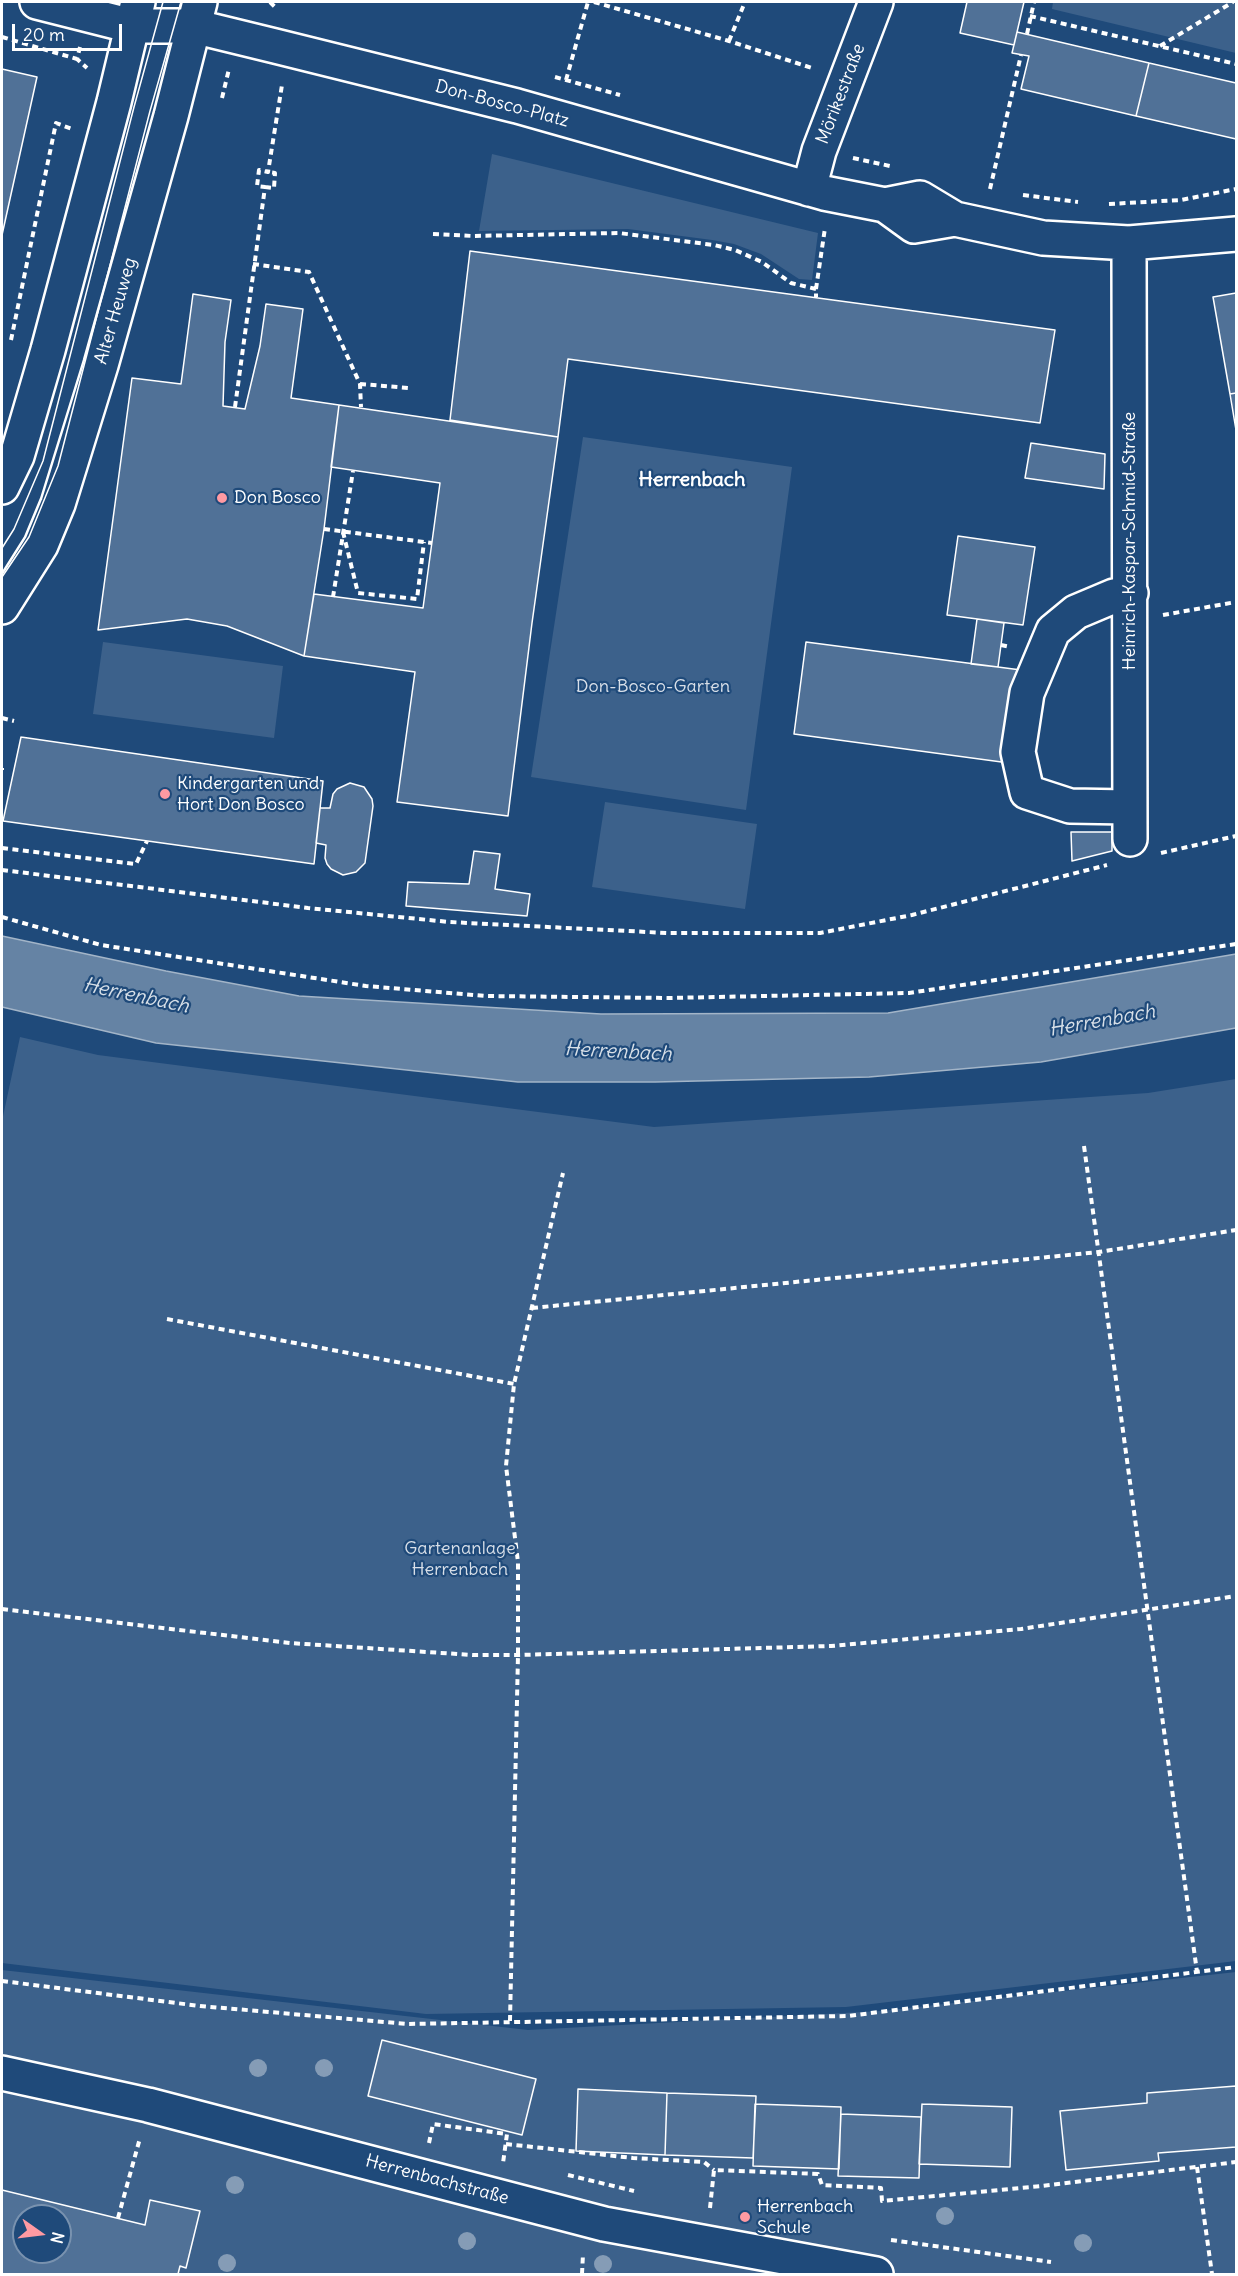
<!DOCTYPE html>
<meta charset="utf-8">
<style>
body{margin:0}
#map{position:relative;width:1238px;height:2276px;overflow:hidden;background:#1f4a7a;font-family:Delius,sans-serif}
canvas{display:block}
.frame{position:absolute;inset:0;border:3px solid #fff;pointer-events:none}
.north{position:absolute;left:12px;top:2204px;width:60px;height:60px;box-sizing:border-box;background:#1f4a7a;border:2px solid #7992af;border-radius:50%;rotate:104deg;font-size:16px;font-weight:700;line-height:24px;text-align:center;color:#fff}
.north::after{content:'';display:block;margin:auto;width:21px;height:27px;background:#ff9aa2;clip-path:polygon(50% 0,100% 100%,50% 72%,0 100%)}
.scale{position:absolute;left:12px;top:24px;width:110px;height:27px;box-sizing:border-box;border:3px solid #fff;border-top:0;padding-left:8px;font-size:18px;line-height:21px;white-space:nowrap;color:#fff;-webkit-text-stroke:4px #1f4a7a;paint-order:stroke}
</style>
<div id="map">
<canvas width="1238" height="2276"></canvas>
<div class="frame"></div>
<div class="north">N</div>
<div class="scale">20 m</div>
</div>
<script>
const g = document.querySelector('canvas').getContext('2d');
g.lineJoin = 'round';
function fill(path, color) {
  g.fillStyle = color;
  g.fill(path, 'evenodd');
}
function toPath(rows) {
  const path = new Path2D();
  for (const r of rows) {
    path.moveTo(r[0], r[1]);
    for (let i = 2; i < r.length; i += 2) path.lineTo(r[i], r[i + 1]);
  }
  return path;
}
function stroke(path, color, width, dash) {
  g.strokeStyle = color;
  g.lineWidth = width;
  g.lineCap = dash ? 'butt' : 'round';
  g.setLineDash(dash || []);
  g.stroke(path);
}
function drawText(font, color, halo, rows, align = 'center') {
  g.font = font + ' Delius,sans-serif';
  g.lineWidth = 4.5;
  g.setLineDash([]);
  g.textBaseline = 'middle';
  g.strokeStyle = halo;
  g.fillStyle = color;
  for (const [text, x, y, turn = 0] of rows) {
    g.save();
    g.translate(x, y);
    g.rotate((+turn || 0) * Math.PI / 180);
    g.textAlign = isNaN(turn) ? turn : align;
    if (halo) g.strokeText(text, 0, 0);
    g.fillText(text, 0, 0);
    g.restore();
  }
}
const green = toPath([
 [1053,2,1236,2,1236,53,1052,9],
 [492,154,818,233,812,280,799,279,761,254,734,244,712,240,628,229,479,231],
 [583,437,792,467,746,810,531,777],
 [103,642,283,666,274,738,93,714],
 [605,802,757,824,745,909,592,887],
 [20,1037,98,1055,654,1127,1148,1093,1236,1079,1236,1961,846,2007,426,2014,2,1963,2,1121],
 [2,1970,528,2030,881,2011,1236,1972,1236,2274,2,2274],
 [24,2216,60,2216,60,2252,24,2252]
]);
const water = toPath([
 [2,936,166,971,299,996,601,1014,888,1013,1236,954,1236,1028,1041,1062,869,1077,655,1082,518,1082,156,1043,2,1007,2,936]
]);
const building = toPath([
 [967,2,1024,2,1014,45,960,33,967,2],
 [1017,32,1149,63,1136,116,1021,89,1029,56,1012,53,1017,32],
 [1149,63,1236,83,1236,139,1136,116,1149,63],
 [2,69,37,77,2,235,2,69],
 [470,251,1055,330,1040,423,568,359,558,437,450,420,470,251],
 [1236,293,1236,393,1230,394,1213,297,1236,293],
 [193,294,231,300,225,342,223,406,245,409,260,346,266,304,303,309,291,398,339,405,324,529,304,656,227,626,187,619,98,630,132,378,181,384,193,294],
 [1236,393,1236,430,1230,394,1236,393],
 [339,405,558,437,532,623,508,816,397,802,415,672,304,656,314,594,423,608,440,483,331,467,339,405],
 [1031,443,1105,454,1104,489,1025,478,1031,443],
 [958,536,1035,547,1023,625,947,615,958,536],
 [977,619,1004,623,998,667,971,664,977,619],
 [806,642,1021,670,1009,763,794,734,806,642],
 [21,737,323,781,314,864,3,821,21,737],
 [350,783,364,787,372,799,373,806,365,863,356,872,343,875,331,869,327,864,325,858,326,845,316,843,320,808,330,808,333,794,337,789,350,783],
 [1071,832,1112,832,1112,851,1072,861,1071,832],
 [474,851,500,854,495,889,530,894,527,916,406,906,408,882,469,884,474,851],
 [382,2040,536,2079,522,2135,368,2096,382,2040],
 [1236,2086,1236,2147,1158,2153,1159,2161,1066,2170,1060,2111,1147,2103,1147,2093,1236,2086],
 [578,2089,667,2093,665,2155,576,2151,578,2089],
 [667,2093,756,2096,753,2158,665,2155,667,2093],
 [755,2104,841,2107,839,2169,753,2166,755,2104],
 [922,2104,1012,2107,1010,2167,919,2164,922,2104],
 [841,2114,921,2117,919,2178,838,2176,841,2114],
 [2,2190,145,2225,150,2200,200,2211,186,2268,180,2266,178,2274,2,2274,2,2190],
 [24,2216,60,2216,60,2252,24,2252,24,2216]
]);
const path = toPath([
 [270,2,277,9],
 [594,2,729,41,812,68],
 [1030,16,1236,64],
 [1027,34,1034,2],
 [2,37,77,59],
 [729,41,745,2],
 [1160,46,1233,2],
 [80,47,77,59,87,68],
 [555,77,620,95],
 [566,80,588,2],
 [222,98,229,69],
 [853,158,890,166],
 [265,187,274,188,275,173,268,172],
 [990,189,1021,55],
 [1023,195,1078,202],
 [1109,204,1181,200,1236,189],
 [433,234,473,236,619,233,714,245,735,250,762,262,791,283,816,289,816,297],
 [253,264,309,272,360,384,361,407],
 [816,289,825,228],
 [11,340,56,123,72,129],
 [360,384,409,388],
 [235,407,265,187,257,186,259,170,268,172,282,85],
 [324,529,432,543],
 [343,532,358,593,417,599,424,542],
 [333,597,353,471],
 [1163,615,1236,602],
 [1001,645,1010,647],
 [2,718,14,721],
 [2,770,2,768],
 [2,848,136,864,147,841],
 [1161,853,1236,836],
 [2,870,308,908,449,922,667,933,820,933,912,915,1107,865],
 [2,917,101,945,366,986,486,996,669,998,909,993,1236,944],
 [1084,1146,1197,1972],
 [532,1308,1099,1252,1236,1230],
 [167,1319,514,1384],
 [2,1609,290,1643,473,1655,518,1655,831,1646,1021,1629,1236,1596],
 [2,1981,200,2006,408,2024,848,2016,1236,1967],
 [510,2021,518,1655,518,1562,506,1466,514,1384,563,1173],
 [429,2143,433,2124,507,2134,503,2163],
 [506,2144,633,2158,704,2162,714,2170],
 [1197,2167,1212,2274],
 [568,2175,634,2191],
 [710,2208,714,2170,818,2174,822,2185,881,2188,882,2201,1042,2186,1236,2162],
 [118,2218,140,2138],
 [891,2240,1051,2262],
 [582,2274,583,2254]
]);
const minor = toPath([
 [37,2,132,26,193,26,275,46,517,106,824,193,885,205,920,198,955,219,1043,238,1129,243,1236,234],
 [809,189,819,151,876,2],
 [885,205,914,226,955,219],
 [1129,243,1130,839],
 [2,487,17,456,48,350,114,102,138,2],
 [2,607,41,545,58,504,101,365,171,116,200,2],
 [1129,807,1070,806,1027,792,1018,752,1027,693,1053,631,1076,612,1114,596,1131,593],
 [2,2073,148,2105,604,2224,876,2274]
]);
const tram = toPath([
 [2,548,14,529,43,461,134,107,163,2],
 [2,577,29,537,58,466,150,111,181,2]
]);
const trees = [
 [258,2068],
 [324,2068],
 [235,2185],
 [945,2216],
 [467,2241],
 [1083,2243],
 [227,2263],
 [603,2264]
];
const markers = [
 [222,498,6,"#ff9aa2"],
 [165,794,6,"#ff9aa2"],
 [745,2217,6,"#ff9aa2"]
];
const streetNames = [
 ["Mörikestraße",841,94,-69],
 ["Don-Bosco-Platz",502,104,15],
 ["Alter Heuweg",116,311,-74],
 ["Heinrich-Kaspar-Schmid-Straße",1130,541,-90],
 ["Herrenbachstraße",437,2180,15]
];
const poiNames = [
 ["Don Bosco",234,498],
 ["Kindergarten und",177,784],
 ["Hort Don Bosco",177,805],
 ["Herrenbach",757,2207],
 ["Schule",757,2228]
];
const parkNames = [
 ["Don-Bosco-Garten",653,687],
 ["Gartenanlage",460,1549],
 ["Herrenbach",460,1570]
];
const neighbourhoodNames = [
 ["Herrenbach",692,480]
];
const waterNames = [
 ["Herrenbach",136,996,12],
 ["Herrenbach",1102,1021,-10],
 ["Herrenbach",618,1052,3]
];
fill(green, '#3c618b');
fill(water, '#6583a4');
stroke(water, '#a3b5c8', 1.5);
fill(building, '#507197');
stroke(building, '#fff', 1.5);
stroke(minor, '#fff', 38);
stroke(path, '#fff', 4, [6, 4.5]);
stroke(minor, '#1f4a7a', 33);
stroke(tram, '#fff', 1.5);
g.fillStyle = '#859cb6';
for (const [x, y] of trees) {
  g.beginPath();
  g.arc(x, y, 9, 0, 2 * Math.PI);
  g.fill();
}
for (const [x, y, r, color] of markers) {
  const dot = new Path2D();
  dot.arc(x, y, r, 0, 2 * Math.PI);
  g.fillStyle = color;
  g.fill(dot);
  stroke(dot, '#1f4a7a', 2);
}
drawText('18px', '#fff', '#1f4a7a', streetNames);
drawText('18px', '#fff', '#1f4a7a', poiNames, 'left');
drawText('18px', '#d8dfe8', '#1f4a7a', parkNames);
drawText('bold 20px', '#fff', '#1f4a7a', neighbourhoodNames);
drawText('italic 20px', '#d8e0e8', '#1f4a7a', waterNames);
</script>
